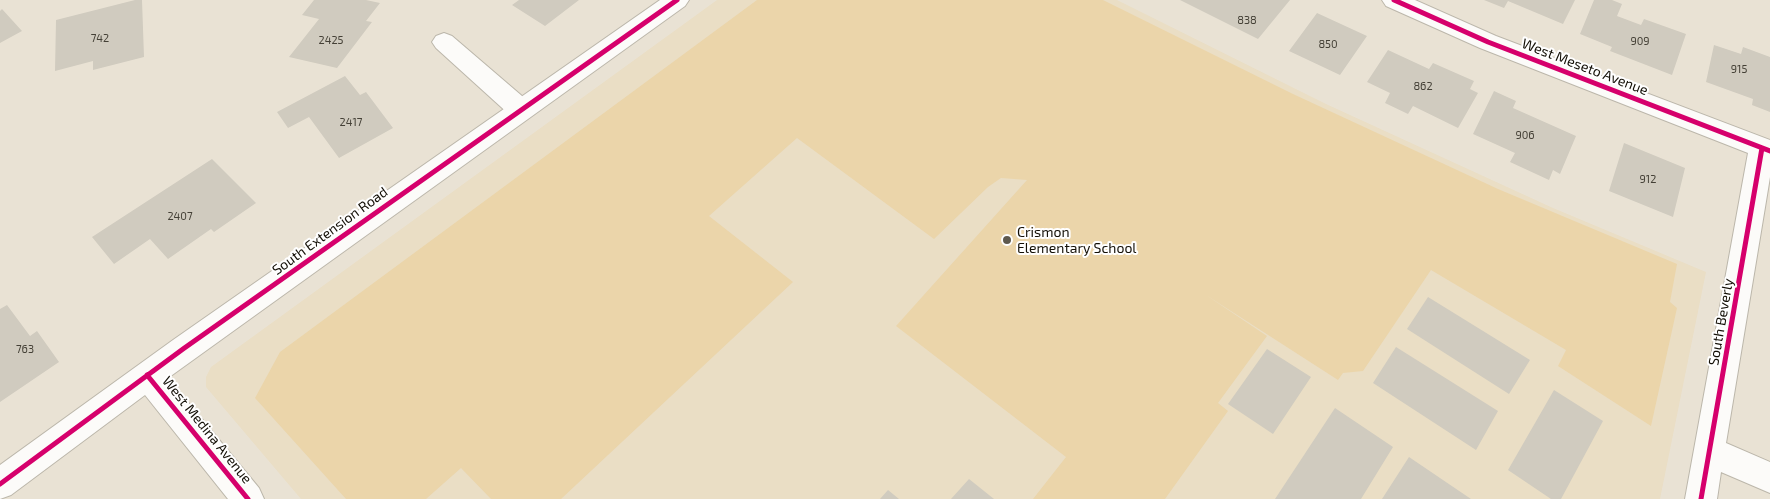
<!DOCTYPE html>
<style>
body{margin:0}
canvas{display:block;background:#e9e2d4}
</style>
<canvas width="1770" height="499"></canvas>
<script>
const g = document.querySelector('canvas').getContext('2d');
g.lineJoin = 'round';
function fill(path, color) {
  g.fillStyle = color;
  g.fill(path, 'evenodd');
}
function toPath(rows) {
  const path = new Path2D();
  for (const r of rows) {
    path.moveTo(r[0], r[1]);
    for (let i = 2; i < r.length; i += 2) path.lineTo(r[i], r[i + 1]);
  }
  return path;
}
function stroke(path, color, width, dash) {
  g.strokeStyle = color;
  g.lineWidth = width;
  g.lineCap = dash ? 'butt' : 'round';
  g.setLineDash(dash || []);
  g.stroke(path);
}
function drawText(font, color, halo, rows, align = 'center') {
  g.font = font + ' "Exo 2",sans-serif';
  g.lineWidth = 4;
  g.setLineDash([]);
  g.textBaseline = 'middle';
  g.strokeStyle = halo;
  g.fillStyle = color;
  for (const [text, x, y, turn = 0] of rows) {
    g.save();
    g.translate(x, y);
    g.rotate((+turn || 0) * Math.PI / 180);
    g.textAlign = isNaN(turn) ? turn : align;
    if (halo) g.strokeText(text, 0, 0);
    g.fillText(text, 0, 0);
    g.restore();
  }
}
const built = toPath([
 [717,0,1117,0,1326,104,1553,208,1706,272,1660,499,301,499,206,387,206,377,211,367]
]);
const green = toPath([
 [757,0,1103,0,1293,94,1498,189,1677,264,1670,302,1677,308,1651,426,1558,366,1566,350,1431,270,1363,371,1343,373,1338,380,1206,295,1267,336,1218,403,1228,411,1165,499,1033,499,1066,457,896,326,1027,180,1001,178,988,187,934,239,797,138,709,216,793,282,561,499,491,499,461,468,426,499,346,499,255,398,280,352]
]);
const building = toPath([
 [135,0,142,0,144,57,93,70,93,61,55,71,56,20],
 [314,0,366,0,380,3,366,21,372,22,337,68,289,57,319,19,302,15],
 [519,0,579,0,545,26,512,5],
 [1180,0,1290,0,1258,39],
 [1484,0,1575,0,1563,24,1508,1,1504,8],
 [1594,0,1612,0,1622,4,1617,16,1641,25,1644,19,1686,34,1672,75,1610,51,1612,47,1580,34],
 [2,9,22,31,0,43,0,11],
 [1317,13,1367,36,1340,75,1289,51],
 [1714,45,1741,54,1743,47,1770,57,1770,112,1752,105,1753,99,1706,82],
 [1388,50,1429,69,1433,63,1474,81,1470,89,1478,93,1458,128,1413,106,1408,114,1385,103,1390,93,1367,82],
 [345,76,360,95,366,92,393,128,339,158,309,117,288,128,277,112],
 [1494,91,1516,101,1513,108,1576,136,1560,174,1553,170,1549,180,1510,162,1515,153,1473,134],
 [1624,143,1685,168,1673,217,1609,191],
 [212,159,256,203,214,232,211,229,168,259,150,239,114,264,92,237],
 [1428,297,1530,360,1509,394,1407,329],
 [7,305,30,336,37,331,59,362,0,402,0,309],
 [1396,347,1498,411,1476,450,1373,383],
 [1267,349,1311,377,1273,434,1228,404],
 [1554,390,1603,421,1561,499,1551,499,1508,470],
 [1335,408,1393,447,1361,499,1275,499],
 [1409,457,1471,499,1382,499],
 [969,479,994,499,951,499],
 [888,490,899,499,880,499]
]);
const street = toPath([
 [1382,0,1415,0,1496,36,1770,140,1770,177,1726,443,1770,462,1770,493,1721,472,1717,499,1685,499,1748,153,1480,48,1386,6,1382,0],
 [444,33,452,36,529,102,533,109,529,116,520,119,511,116,436,48,432,42,436,36,444,33]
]);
const secondary = toPath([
 [660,0,689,0,685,6,168,378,259,488,264,499,228,499,145,395,11,495,0,499,0,465,173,340,660,0]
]);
const cycleway = toPath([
 [1394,0,1488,42,1770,151],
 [147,375,248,499],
 [0,484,183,349,677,0],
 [1701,499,1762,148]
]);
const markers = [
 [1007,240,5,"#5e594e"]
];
const numberNames = [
 ["838",1247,20],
 ["742",100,38],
 ["2425",331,40],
 ["909",1640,41],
 ["850",1328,44],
 ["915",1739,69],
 ["862",1423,86],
 ["2417",351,122],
 ["906",1525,135],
 ["912",1648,179],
 ["2407",180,216],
 ["763",25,349]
];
const streetNames = [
 ["West Meseto Avenue",1585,67,21],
 ["South Extension Road",330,231,-36],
 ["South Beverly",1721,322,-80],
 ["West Medina Avenue",207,430,51]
];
const poiNames = [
 ["Crismon",1017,232],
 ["Elementary School",1017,248]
];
fill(built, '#eadec5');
fill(green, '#ebd5aa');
fill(building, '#d0cbbf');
stroke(street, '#bcb7ab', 2);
stroke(secondary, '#bcb7ab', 2);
fill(street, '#fcfbf9');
fill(secondary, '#fcfbf9');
stroke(cycleway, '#d6006c', 5);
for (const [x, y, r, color] of markers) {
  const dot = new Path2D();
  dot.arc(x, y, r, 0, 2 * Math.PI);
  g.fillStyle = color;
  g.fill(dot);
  stroke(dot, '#fff', 2);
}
drawText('11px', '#444036', null, numberNames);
drawText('14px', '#130f06', '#fff', streetNames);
drawText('14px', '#130f06', '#fff', poiNames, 'left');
</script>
